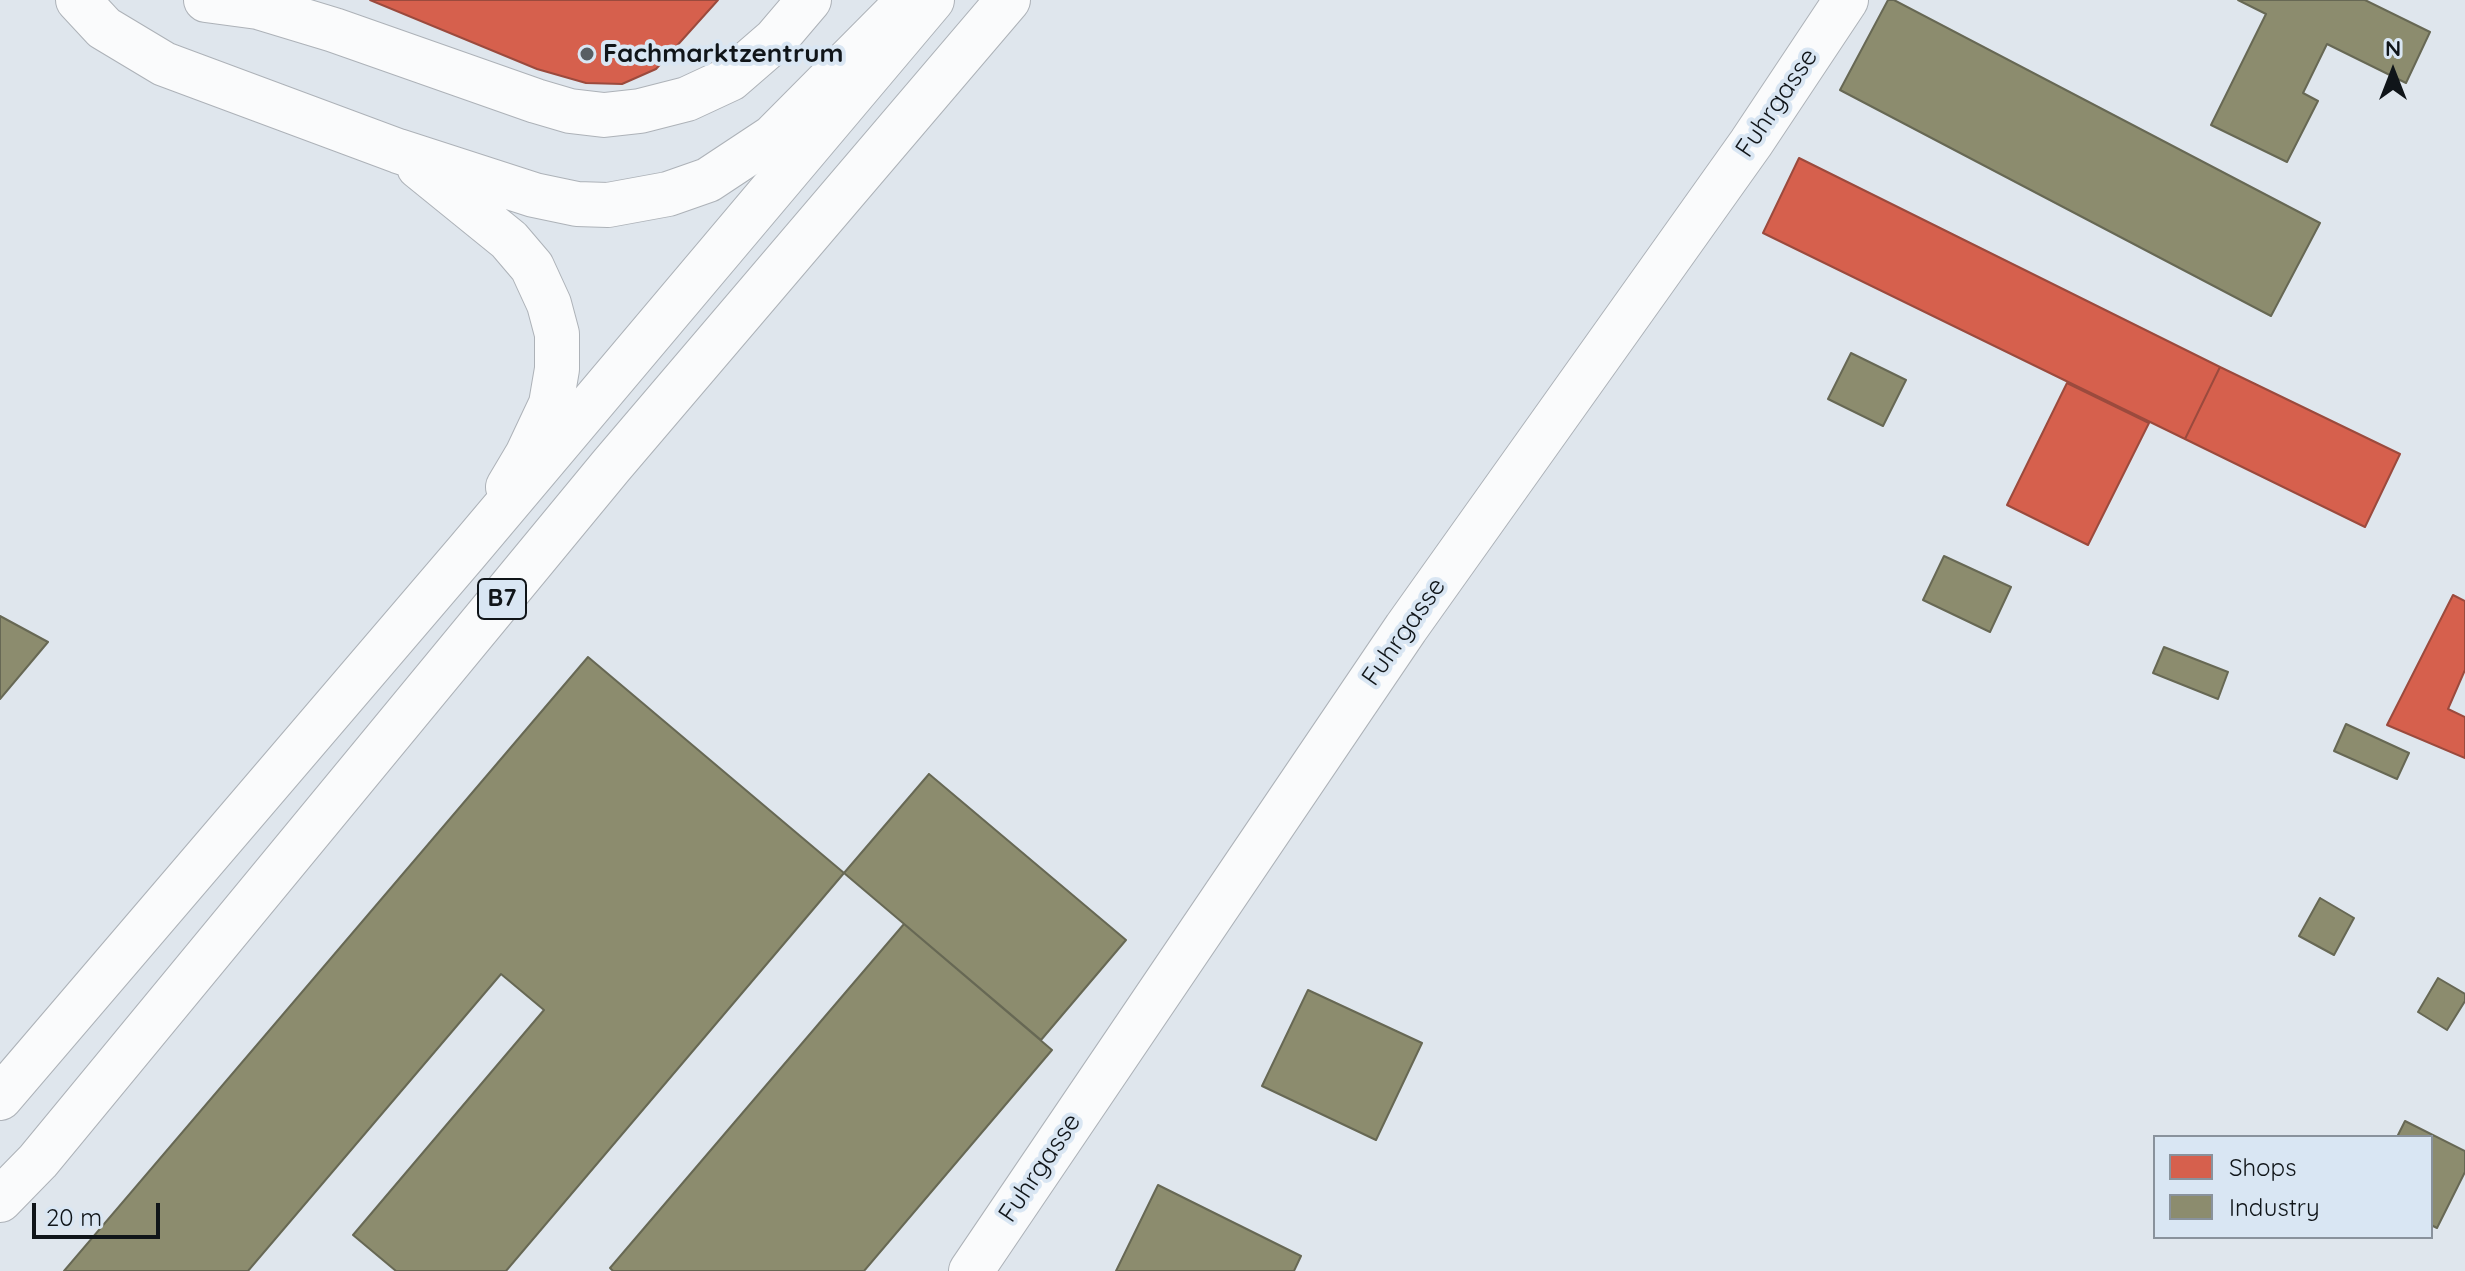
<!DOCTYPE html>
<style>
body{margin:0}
#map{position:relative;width:2465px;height:1271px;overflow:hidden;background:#dfe6ed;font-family:Quicksand,sans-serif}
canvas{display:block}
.legend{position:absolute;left:2153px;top:1135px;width:280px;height:104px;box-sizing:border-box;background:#d9e6f3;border:2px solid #89929c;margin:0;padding:10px 14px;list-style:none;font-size:24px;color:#101519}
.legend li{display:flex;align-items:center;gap:16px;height:40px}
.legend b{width:40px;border:2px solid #89929c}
.north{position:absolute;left:2353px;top:32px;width:80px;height:80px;-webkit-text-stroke:6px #d9e6f3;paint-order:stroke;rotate:0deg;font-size:22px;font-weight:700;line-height:32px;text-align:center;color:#101519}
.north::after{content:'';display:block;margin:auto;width:28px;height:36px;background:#101519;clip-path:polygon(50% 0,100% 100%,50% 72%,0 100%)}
.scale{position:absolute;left:32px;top:1203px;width:128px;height:36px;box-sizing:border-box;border:4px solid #101519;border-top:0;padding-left:10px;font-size:24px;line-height:28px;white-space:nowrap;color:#101519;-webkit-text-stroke:6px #d9e6f3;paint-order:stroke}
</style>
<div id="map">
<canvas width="2465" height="1271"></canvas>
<ul class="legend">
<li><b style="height:22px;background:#d6604d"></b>Shops</li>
<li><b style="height:22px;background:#8c8c6e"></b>Industry</li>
</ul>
<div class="north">N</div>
<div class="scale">20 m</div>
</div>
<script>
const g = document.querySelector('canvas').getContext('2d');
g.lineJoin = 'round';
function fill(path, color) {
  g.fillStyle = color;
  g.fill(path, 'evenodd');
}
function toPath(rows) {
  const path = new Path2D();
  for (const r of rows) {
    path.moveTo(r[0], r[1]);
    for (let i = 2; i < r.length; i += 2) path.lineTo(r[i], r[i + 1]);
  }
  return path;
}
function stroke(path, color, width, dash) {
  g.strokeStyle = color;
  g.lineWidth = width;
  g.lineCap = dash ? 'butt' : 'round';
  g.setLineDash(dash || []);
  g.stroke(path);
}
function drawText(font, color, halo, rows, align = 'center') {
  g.font = font + ' Quicksand,sans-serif';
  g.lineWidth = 8;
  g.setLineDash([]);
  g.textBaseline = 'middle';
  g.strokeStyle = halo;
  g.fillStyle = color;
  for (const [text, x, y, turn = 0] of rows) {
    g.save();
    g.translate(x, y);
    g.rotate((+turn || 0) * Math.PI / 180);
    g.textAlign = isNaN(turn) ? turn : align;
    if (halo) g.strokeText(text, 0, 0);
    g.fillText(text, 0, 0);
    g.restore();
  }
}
const shops = toPath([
 [370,0,718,0,656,69,622,84,586,83,537,69,370,0],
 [1799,158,2220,367,2185,439,1763,233,1799,158],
 [2220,367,2400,454,2365,527,2185,439,2220,367],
 [2067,383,2149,423,2088,545,2007,505,2067,383],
 [2453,595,2465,601,2465,670,2448,709,2465,717,2465,758,2387,725,2453,595]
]);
const industry = toPath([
 [1888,0,1894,0,2320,223,2271,316,1840,90,1888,0],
 [2238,0,2365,0,2430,32,2406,83,2327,44,2303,93,2318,101,2287,162,2211,125,2266,14,2238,0],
 [1851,353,1906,380,1883,426,1828,399,1851,353],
 [1944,556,2011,587,1990,632,1923,600,1944,556],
 [0,616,48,642,0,699,0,616],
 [2164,647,2228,672,2218,699,2153,673,2164,647],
 [588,657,844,873,506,1271,396,1271,353,1235,544,1010,501,974,248,1271,64,1271,588,657],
 [2346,724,2409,753,2397,779,2334,751,2346,724],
 [929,774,1126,940,1041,1040,844,873,929,774],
 [2320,898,2354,918,2334,955,2299,936,2320,898],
 [904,924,1052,1050,864,1271,613,1271,610,1268,904,924],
 [2438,978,2465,994,2465,1001,2447,1030,2418,1012,2438,978],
 [1308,990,1422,1043,1376,1140,1262,1086,1308,990],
 [2405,1121,2465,1151,2465,1172,2437,1228,2431,1225,2431,1137,2397,1137,2405,1121],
 [1158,1185,1301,1256,1294,1271,1116,1271,1158,1185]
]);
const minor = toPath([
 [78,0,104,28,164,64,398,151,534,195,577,204,608,205,668,194,708,180,773,137,909,0],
 [206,0,258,7,334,30,536,101,570,111,604,115,640,111,687,99,730,79,775,40,809,0],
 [419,167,509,240,532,267,549,304,557,334,557,369,551,404,527,455,508,487],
 [971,1271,1406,628,1751,143,1846,0]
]);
const major = toPath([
 [0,1098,466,553,932,0],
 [0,1200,38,1161,611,466,1008,0]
]);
const markers = [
 [587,54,8,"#585e63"]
];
const shields = [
 [502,599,48]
];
const shieldNames = [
 ["B7",502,599]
];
const poiNames = [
 ["Fachmarktzentrum",603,54]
];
const streetNames = [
 ["Fuhrgasse",1777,103,-56],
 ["Fuhrgasse",1404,632,-55],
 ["Fuhrgasse",1040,1168,-56]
];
fill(shops, '#d6604d');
stroke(shops, '#9b4a3d', 2);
fill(industry, '#8c8c6e');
stroke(industry, '#676854', 2);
stroke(minor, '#adb2b8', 46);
stroke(major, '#adb2b8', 46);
stroke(minor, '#fafbfc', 44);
stroke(major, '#fafbfc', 44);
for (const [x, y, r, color] of markers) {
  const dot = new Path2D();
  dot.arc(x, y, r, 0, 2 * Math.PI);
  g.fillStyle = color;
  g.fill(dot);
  stroke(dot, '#d9e6f3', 3);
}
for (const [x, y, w] of shields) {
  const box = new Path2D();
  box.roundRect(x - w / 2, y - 20, w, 40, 6);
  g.fillStyle = '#d9e6f3';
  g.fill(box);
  stroke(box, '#101519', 2);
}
drawText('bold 24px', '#101519', null, shieldNames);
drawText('bold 26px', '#101519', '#d9e6f3', poiNames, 'left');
drawText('26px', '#101519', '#d9e6f3', streetNames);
</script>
